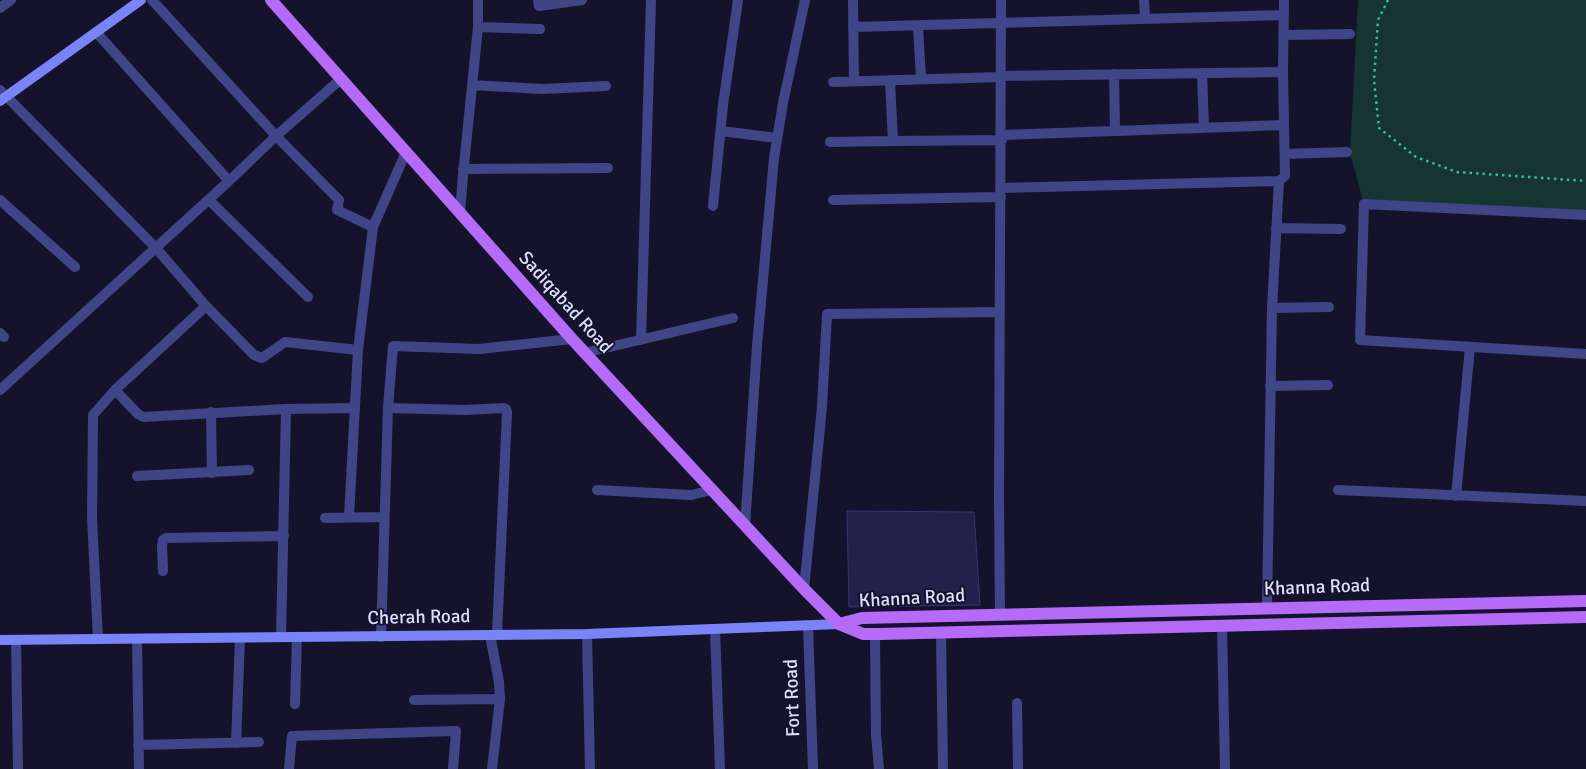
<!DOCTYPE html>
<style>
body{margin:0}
canvas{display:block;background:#14132b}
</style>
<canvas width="1586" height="769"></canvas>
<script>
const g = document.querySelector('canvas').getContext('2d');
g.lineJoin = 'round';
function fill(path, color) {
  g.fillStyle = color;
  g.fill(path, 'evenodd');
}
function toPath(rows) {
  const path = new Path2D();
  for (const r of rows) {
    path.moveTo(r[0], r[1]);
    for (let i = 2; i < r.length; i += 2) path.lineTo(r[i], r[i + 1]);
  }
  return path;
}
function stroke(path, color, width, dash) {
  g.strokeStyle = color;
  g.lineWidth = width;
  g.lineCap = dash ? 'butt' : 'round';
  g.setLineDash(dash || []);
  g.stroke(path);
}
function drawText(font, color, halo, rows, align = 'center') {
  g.font = font + ' Signika,sans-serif';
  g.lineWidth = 4;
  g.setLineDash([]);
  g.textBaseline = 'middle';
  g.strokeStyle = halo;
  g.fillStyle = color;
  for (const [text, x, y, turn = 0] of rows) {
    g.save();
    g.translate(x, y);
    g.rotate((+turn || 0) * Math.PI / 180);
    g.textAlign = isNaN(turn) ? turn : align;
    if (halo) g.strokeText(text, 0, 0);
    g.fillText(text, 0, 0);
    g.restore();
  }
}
const green = toPath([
 [1358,0,1586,0,1586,215,1364,204,1350,153]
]);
const building = toPath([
 [847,511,974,512,980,605,849,607,847,511]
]);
const path = toPath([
 [1388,0,1378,20,1374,80,1379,128,1416,157,1457,172,1586,181]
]);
const street = toPath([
 [152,0,276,136,339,200,337,210,373,227],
 [538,0,539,6,582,0],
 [853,0,854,81],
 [1144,0,1145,18],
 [0,8,11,0],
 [918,26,921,79],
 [478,27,540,29],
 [853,27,1284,15],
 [96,32,229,181],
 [1284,35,1350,34],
 [1202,73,1204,128],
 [1114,74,1115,131],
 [1002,76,1283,72],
 [890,81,893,141,1002,140],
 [833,82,1002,77],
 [472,85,542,89,606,86],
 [0,90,155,247,206,306],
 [721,131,777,138],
 [1002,135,1284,125],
 [830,142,893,141],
 [1285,154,1347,152],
 [463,169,608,168],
 [1001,188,1279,181],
 [0,200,75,267],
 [209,200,308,297],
 [833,200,1001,197],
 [713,206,723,105,738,0],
 [460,213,463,175,478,27,478,0],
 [1586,215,1364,204,1360,340,1586,354],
 [1276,228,1341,229],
 [1272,308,1329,307],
 [0,333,4,337],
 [641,340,651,0],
 [584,353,733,318],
 [1270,386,1328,385],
 [0,390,229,181,276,136,341,79],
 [115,390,138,414,143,417,286,409,354,408],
 [388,408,466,410,503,408,506,409,507,412,497,634],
 [211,412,212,473],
 [137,476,249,470],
 [597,490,691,495,712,490],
 [1338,490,1586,501],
 [1456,496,1470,347],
 [349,517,358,350,373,227,406,152],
 [325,518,384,517],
 [745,526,757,346,774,158,783,103,805,0],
 [163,571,162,546,163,540,166,538,284,536],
 [804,589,822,407,827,314,1000,312],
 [1267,608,1272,308,1279,181,1285,176,1283,72,1284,0],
 [1000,615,999,499,1001,0],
 [808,626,813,769],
 [1222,626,1225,769],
 [715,629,720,769],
 [941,633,943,769],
 [587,634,590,769],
 [875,634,876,735,879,769],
 [490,635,499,682,500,699,492,769],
 [281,637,286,409],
 [381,637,388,408,393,346,479,349,572,339],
 [98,639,92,518,93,415,115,390,206,306,254,355,262,358,285,342,358,350],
 [137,639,139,769],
 [16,640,18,769],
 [414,700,500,699],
 [1017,703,1018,769],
 [295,704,297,637],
 [236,743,240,638],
 [138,745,259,742],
 [289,769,292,736,456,731,453,769]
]);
const secondary = toPath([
 [0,101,141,0],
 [0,640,587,634,839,624]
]);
const primary = toPath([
 [271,0,572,339,804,589,839,624,863,634,880,634,1586,617],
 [839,624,862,618,1586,601]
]);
const streetNames = [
 ["Sadiqabad Road",565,303,48],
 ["Khanna Road",1317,588,-2],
 ["Khanna Road",912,599,-3],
 ["Cherah Road",419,618,-1],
 ["Fort Road",793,698,-92]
];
fill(green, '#163530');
fill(building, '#24204b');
stroke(building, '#393376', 1);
stroke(path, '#37b8a3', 2.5, [2.5, 4]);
stroke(street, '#404587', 10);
stroke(secondary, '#7a84f9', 10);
stroke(primary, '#b46bf8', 12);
drawText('19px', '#dedefd', '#14132b', streetNames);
</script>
